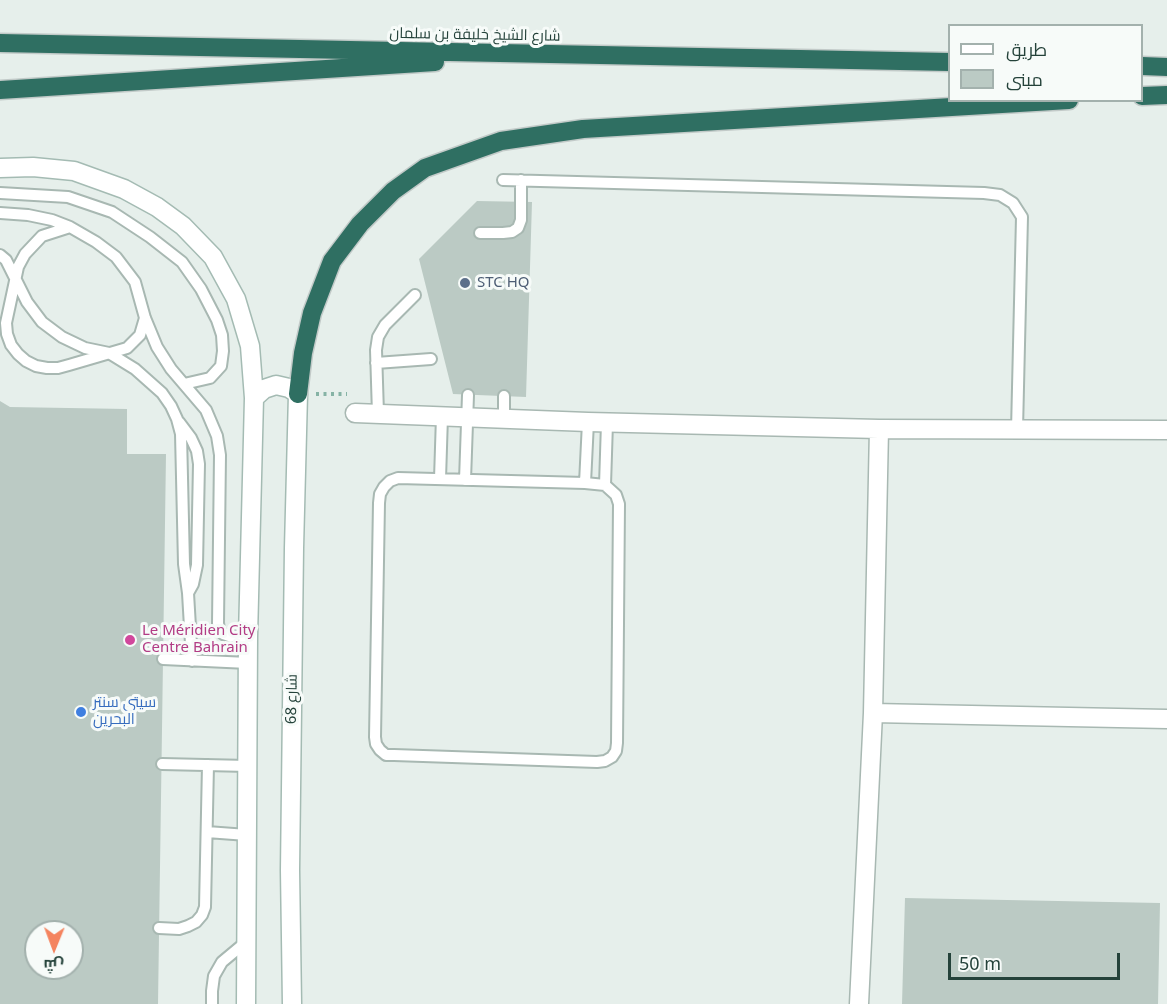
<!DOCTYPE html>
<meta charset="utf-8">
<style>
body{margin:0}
#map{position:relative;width:1167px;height:1004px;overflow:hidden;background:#e6efeb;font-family:"Noto Sans",Cairo,sans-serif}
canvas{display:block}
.legend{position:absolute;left:948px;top:24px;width:195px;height:78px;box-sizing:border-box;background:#f7fbf9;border:2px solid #a3b1ad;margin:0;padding:8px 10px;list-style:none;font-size:18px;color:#24423a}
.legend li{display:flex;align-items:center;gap:12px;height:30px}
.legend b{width:30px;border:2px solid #a3b1ad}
.north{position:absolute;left:24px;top:920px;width:60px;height:60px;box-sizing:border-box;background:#f7fbf9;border:2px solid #a3b1ad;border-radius:50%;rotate:181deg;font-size:16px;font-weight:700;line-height:24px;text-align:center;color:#24423a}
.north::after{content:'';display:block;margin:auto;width:21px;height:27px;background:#f4845f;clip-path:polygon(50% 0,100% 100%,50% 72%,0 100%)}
.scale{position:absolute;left:948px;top:953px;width:172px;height:27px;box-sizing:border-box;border:3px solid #24423a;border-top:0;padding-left:8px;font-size:18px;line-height:21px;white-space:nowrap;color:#24423a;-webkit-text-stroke:4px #f7fbf9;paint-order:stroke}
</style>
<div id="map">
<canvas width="1167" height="1004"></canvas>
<ul class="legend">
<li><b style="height:8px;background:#fff"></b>طريق</li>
<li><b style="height:16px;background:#bbcac4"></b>مبنى</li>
</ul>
<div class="north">ش</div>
<div class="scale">50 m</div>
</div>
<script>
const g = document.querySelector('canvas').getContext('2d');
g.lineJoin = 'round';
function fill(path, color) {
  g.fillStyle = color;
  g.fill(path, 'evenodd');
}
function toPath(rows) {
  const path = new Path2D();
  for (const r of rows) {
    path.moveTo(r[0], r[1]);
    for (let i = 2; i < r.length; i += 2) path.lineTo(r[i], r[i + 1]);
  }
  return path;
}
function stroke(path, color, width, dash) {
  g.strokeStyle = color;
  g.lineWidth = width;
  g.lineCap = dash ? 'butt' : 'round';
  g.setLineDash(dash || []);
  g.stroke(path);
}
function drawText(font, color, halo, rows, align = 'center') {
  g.font = font + ' "Noto Sans",Cairo,sans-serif';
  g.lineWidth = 6;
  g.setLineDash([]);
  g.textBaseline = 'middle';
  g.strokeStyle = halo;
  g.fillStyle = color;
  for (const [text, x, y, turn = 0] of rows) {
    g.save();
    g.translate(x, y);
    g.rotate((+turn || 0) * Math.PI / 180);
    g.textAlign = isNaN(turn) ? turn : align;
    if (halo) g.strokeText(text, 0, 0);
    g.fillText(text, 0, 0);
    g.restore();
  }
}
const building = toPath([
 [477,201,532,202,526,397,453,394,419,259],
 [0,401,10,407,127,409,127,454,166,454,158,1004,0,1004],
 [36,932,72,932,72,968,36,968],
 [905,898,1160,903,1158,1004,902,1004]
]);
const path = toPath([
 [316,394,347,394]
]);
const lane = toPath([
 [503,180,984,193,1000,195,1013,203,1022,217,1017,430],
 [0,193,68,197,112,212,150,237,182,262,201,289,217,320,222,335,223,351,221,366,210,378,184,384],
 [0,213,28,215,52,220,70,227,96,242,116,257,135,282,145,318,157,347,171,369,206,410,217,436,220,455,218,623,219,629,223,634,229,636,248,637],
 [70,227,42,236,25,254,18,267,6,323,7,334,11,345,18,354,26,361,36,366,47,368,58,368,69,365,127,348,140,335,145,318],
 [480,233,503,233,512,232,518,228,521,220,521,180],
 [0,255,6,260,27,302,42,322,62,337,85,348,109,353,135,369,162,393,171,406,177,419,181,434,184,564,188,593,192,661],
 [376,363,431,359],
 [378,414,376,350,378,337,385,325,415,295],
 [504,419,504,396],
 [179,422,191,438,197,451,199,464,197,565,193,584,188,593],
 [398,478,585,483,605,485,616,495,619,504,617,743,616,751,612,757,605,761,597,762,394,755,386,755,380,750,376,744,375,737,379,503,380,494,384,487,390,481,398,478],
 [440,479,442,416],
 [465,480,468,395],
 [585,483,588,422],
 [605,485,607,423],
 [163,659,248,663],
 [162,764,248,766],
 [207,832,247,835],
 [159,928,179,929,188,926,196,922,202,915,205,907,208,765],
 [212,1004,212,991,214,976,222,962,246,942]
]);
const street = toPath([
 [355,413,588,422,879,429,1167,430],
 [873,713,1167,719],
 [859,1004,873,713,879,429]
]);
const secondary = toPath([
 [0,168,33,167,74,171,124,189,157,207,183,226,213,257,236,299,250,346,254,398,248,637,246,1004],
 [254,398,264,389,276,385,289,388,298,394,294,548,290,870,292,1004]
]);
const highway = toPath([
 [0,43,950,62],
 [1142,66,1167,67],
 [0,90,435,62],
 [1142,96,1167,95],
 [298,394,303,353,312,313,332,261,360,224,393,191,425,168,501,141,583,129,1069,100]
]);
const markers = [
 [465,283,6,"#5c6f8a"],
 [130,640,6,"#d1479c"],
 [81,712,6,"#3f7fe0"]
];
const streetNames = [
 ["شارع الشيخ خليفة بن سلمان",475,35,1],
 ["شارع 68",292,699,-89]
];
const serviceNames = [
 ["STC HQ",477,283]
];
const hotelNames = [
 ["Le Méridien City",142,631],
 ["Centre Bahrain",142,648]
];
const shopNames = [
 ["سيتي سنتر",93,703],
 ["البحرين",93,720]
];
fill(building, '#bbcac4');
stroke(lane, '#a8b8b2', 14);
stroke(street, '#a8b8b2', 21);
stroke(secondary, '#a4bbb3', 21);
stroke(highway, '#c2cac8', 21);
stroke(path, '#86b3a5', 4, [3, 4.5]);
stroke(lane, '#fff', 10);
stroke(street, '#fff', 18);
stroke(secondary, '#fff', 18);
stroke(highway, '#2f6f62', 18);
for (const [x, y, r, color] of markers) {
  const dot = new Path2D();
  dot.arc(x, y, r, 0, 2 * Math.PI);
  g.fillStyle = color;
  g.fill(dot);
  stroke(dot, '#f7fbf9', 2);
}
drawText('15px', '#24423a', '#f7fbf9', streetNames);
drawText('15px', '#4e5e75', '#f7fbf9', serviceNames, 'left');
drawText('15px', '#b23c85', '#f7fbf9', hotelNames, 'left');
drawText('15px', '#366cbe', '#f7fbf9', shopNames, 'left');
</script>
